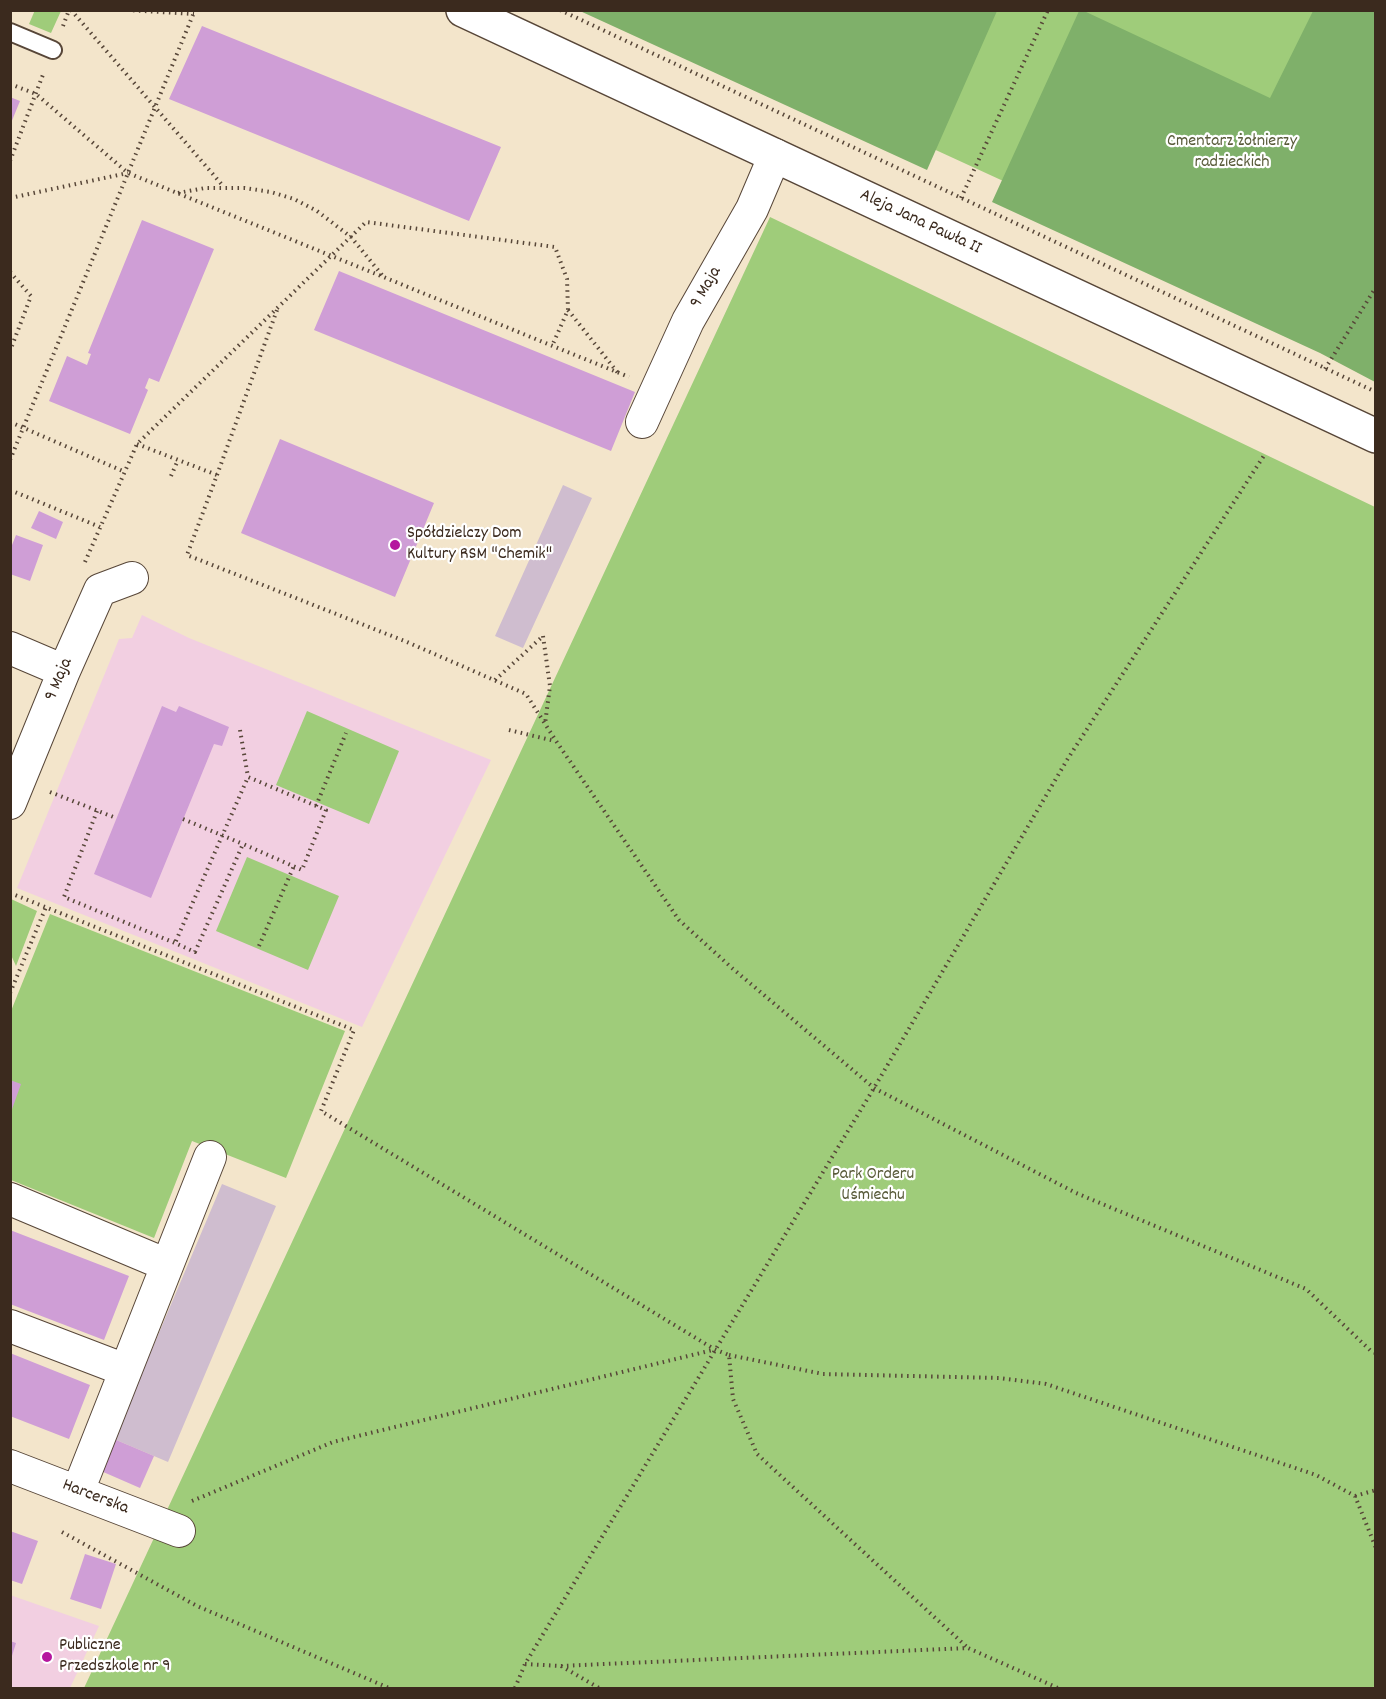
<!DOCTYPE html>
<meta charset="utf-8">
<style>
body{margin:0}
#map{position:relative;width:1386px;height:1699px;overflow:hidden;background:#f3e5cb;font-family:Dekko,sans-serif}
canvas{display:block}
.frame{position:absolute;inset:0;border:12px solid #3b2a1e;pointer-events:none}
</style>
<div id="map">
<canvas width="1386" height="1699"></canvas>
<div class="frame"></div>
</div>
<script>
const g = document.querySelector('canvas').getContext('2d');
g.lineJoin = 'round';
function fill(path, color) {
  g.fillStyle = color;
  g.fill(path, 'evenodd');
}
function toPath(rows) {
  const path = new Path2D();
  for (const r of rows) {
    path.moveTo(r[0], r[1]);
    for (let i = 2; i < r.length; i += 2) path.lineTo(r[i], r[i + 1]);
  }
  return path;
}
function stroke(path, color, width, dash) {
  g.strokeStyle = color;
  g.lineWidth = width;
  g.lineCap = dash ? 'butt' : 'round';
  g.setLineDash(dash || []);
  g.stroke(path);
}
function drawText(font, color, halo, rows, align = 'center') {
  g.font = font + ' Dekko,sans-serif';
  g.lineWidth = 4.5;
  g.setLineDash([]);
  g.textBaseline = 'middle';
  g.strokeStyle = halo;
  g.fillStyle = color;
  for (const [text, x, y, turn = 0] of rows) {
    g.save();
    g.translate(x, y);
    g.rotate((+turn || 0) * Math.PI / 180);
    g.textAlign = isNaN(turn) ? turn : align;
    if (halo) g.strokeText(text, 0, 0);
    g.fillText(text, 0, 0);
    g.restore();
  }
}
const built = toPath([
 [142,615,189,638,491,760,362,1027,17,888,119,639,132,638],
 [10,1595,99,1626,70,1688,11,1688]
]);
const industrial = toPath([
 [563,485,592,498,523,648,495,636],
 [222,1184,276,1206,168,1462,114,1439]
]);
const green = toPath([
 [35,10,61,11,51,33,29,24],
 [654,10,1375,11,1375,232,1086,219,866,118,857,137,641,38],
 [770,217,1375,507,1376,1683,1373,1688,84,1688],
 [307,711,399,751,369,824,276,785],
 [247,857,339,896,308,970,216,931],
 [11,899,37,911,16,966,11,955],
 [50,914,345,1031,286,1178,192,1141,154,1238,11,1180,11,1011]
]);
const forest = toPath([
 [580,11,997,11,927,170],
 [1079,11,1084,11,1270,98,1313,11,1375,11,1375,382,1320,353,992,202]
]);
const building = toPath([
 [202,26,501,147,469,221,169,99],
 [10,97,20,101,11,123,10,123],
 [142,220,214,249,159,382,149,378,145,388,148,390,130,434,49,401,67,356,87,365,91,354,88,353],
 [339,271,635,392,611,451,314,330],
 [280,439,434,503,395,597,241,533],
 [39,511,63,522,56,539,31,528],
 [16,535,43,545,30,581,10,574,10,550],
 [162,706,176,712,179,706,229,727,222,746,214,744,151,898,94,874],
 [10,1080,21,1084,11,1112,10,1112],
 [10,1230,129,1276,104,1340,10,1304],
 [10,1353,90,1385,69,1439,10,1416],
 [114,1439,154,1456,140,1488,101,1471],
 [10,1531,38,1541,22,1584,10,1580],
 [85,1554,116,1564,101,1609,70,1599],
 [10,1641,16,1643,11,1659,10,1658]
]);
const path = toPath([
 [71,10,224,187],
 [127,10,194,14],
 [560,10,1376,392],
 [63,26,69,10],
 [10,84,36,94,128,173,629,377],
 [10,161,44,72],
 [178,193,205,188,245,188,271,192,294,199,317,211,351,237,382,275],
 [10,198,128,173],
 [961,198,1048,10],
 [10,272,31,296,10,351],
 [568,310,618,373],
 [1325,369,1376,287],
 [10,422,125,472],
 [137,444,217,475,187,555,407,642,526,694,556,741,679,920,732,968,874,1088,1076,1193,1306,1289,1372,1352,1376,1353],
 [10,460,195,10],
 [217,475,277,310],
 [171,476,178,460],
 [10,490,100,527],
 [85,562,137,444,366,222,555,247,567,279,568,310,552,346],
 [543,636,550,686,545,724],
 [495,680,543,636],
 [240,730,248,777],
 [509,730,555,741],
 [50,792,116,818],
 [316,806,346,733],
 [97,811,64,897,175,943,195,952,243,844,302,870,326,810,248,777,175,943],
 [183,819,243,844],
 [10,893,354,1030,321,1111,714,1349,729,1355,733,1399,757,1454,968,1648],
 [259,946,294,866],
 [10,993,46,907],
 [729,1355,823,1374,999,1378,1046,1384,1316,1475,1355,1496,1376,1548],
 [1355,1496,1376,1490],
 [192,1501,333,1442,713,1350],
 [62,1532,197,1606,389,1688],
 [525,1664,560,1666,968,1648,1058,1688],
 [561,1666,599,1688],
 [515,1688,525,1664,874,1088,1067,760,1265,454]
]);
const lane = toPath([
 [10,32,53,50]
]);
const street = toPath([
 [642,422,688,321,752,209,775,155],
 [10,648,64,671],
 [10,803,64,671,100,590,132,578],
 [10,1199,167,1265],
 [10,1326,125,1370],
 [10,1466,179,1531],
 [78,1491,210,1157]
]);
const secondary = toPath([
 [463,10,1376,436]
]);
const markers = [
 [395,545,6,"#b5179e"],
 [47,1657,6,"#b5179e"]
];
const parkNames = [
 ["Cmentarz żołnierzy",1232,143],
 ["radzieckich",1232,164],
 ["Park Orderu",873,1176],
 ["Uśmiechu",873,1197]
];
const streetNames = [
 ["Aleja Jana Pawła II",920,223,25],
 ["9 Maja",707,288,-60],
 ["9 Maja",60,680,-67],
 ["Harcerska",95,1498,21]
];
const poiNames = [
 ["Spółdzielczy Dom",407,535],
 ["Kultury RSM \"Chemik\"",407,556],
 ["Publiczne",59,1647],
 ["Przedszkole nr 9",59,1668]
];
fill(built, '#f2cfe1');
fill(industrial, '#cfbdcf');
fill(green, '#9fcc7a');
fill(forest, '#7fb06a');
fill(building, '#cf9ed6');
stroke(lane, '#574638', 20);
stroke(street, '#574638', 34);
stroke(secondary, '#574638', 36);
stroke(path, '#574638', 4, [1.5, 4.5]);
stroke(lane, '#fff', 16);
stroke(street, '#fff', 32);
stroke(secondary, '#fff', 33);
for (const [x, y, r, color] of markers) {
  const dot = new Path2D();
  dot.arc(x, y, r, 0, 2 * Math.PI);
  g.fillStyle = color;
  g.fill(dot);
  stroke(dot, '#fff', 2);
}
drawText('18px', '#595b3a', '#fff', parkNames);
drawText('18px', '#3b2a1e', '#fff', streetNames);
drawText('18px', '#3b2a1e', '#fff', poiNames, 'left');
</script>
